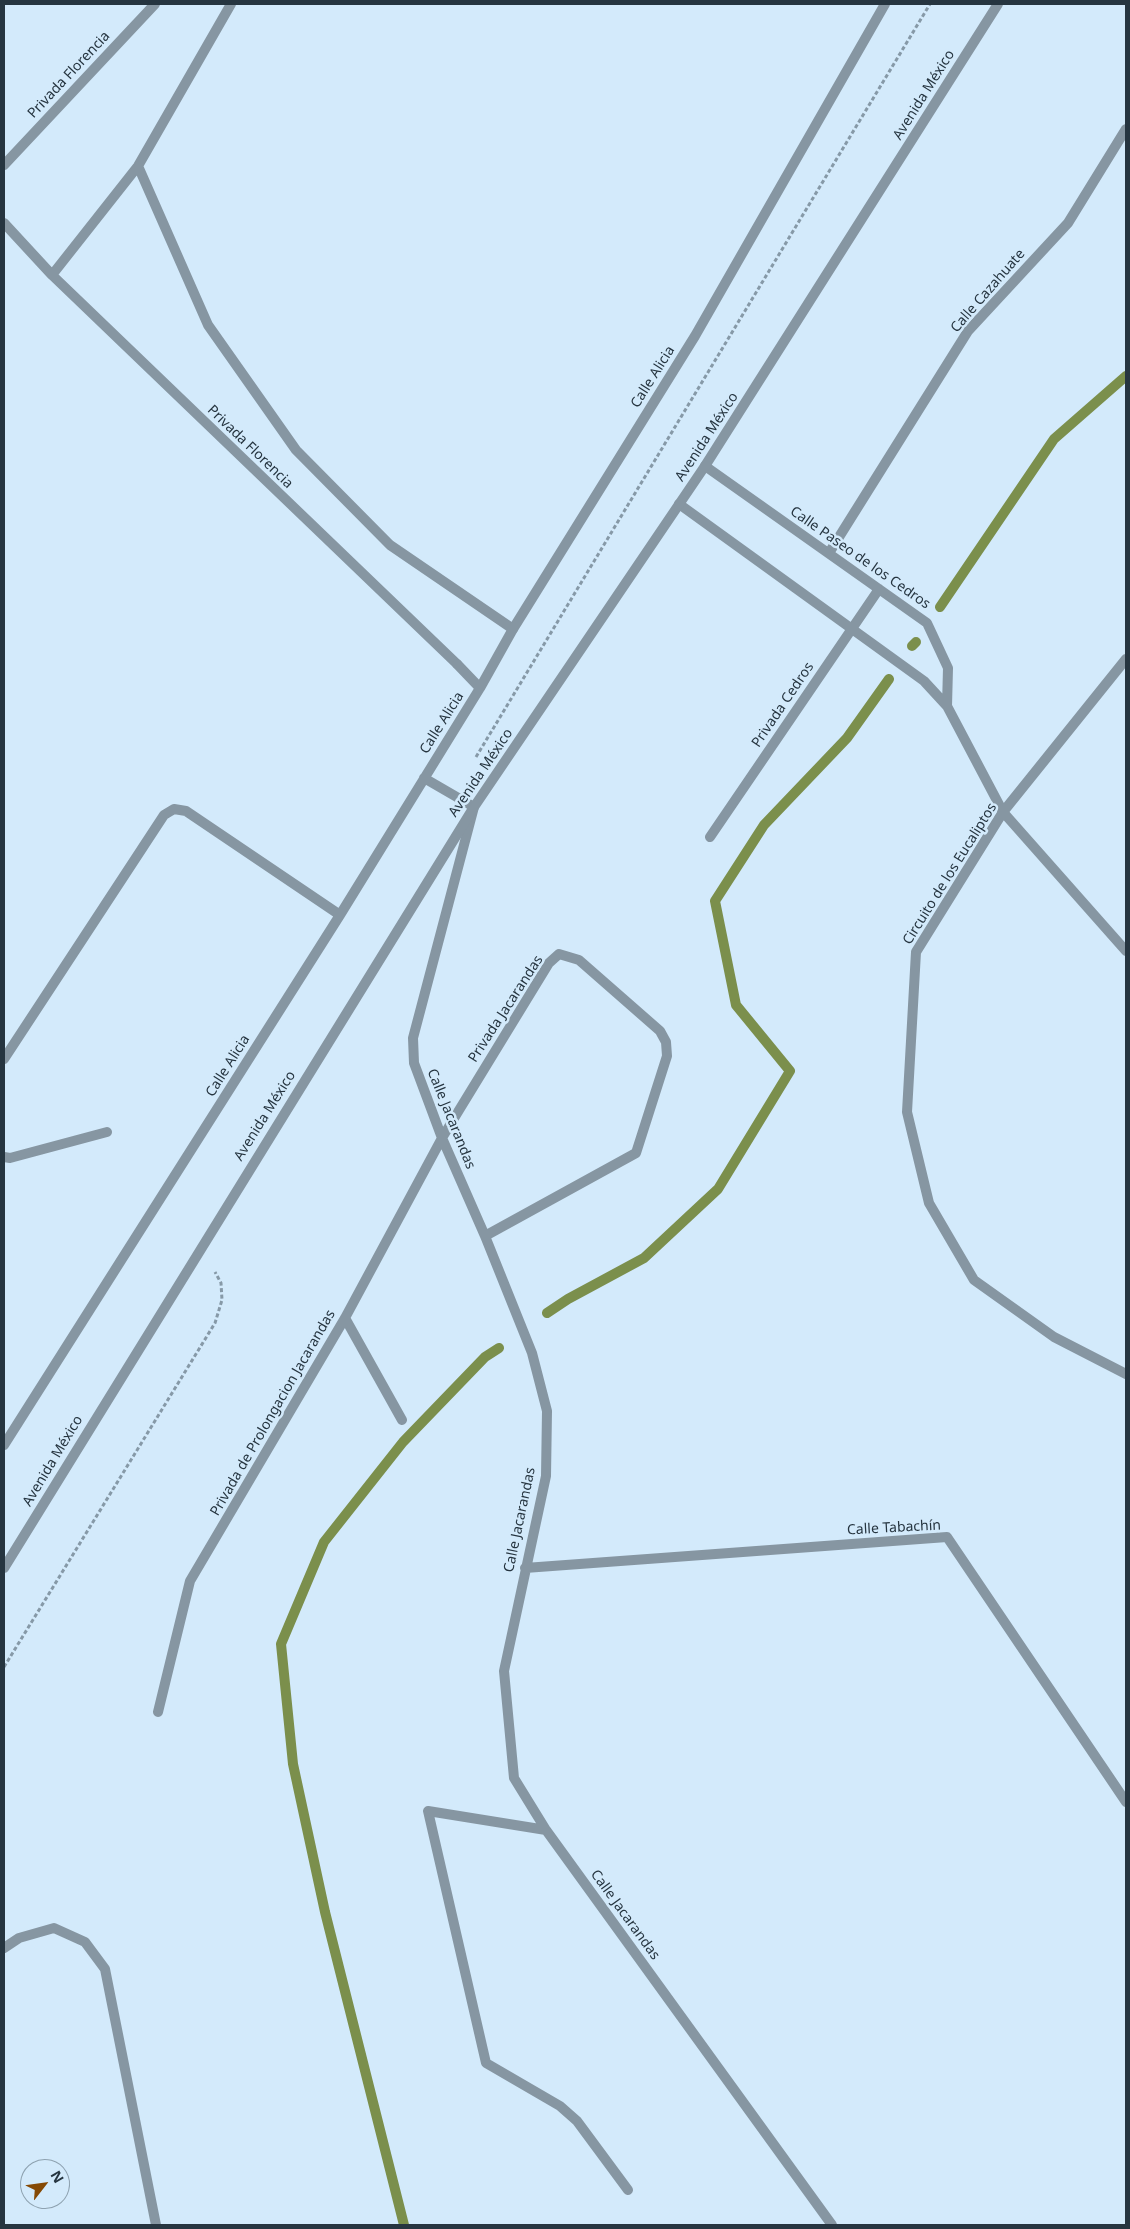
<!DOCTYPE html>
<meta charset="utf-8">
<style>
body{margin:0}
#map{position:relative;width:1130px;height:2229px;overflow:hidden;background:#d3eafb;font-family:"Noto Sans",sans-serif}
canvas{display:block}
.frame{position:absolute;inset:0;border:5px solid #263540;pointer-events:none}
.north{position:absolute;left:20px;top:2159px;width:50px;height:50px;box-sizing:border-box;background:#d3eafb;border:1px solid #8ea2b0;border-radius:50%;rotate:60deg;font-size:14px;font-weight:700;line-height:20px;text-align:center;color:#263540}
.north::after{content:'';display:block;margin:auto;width:18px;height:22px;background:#854904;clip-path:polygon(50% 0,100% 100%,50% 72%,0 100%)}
</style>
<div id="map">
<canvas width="1130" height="2229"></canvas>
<div class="frame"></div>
<div class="north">N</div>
</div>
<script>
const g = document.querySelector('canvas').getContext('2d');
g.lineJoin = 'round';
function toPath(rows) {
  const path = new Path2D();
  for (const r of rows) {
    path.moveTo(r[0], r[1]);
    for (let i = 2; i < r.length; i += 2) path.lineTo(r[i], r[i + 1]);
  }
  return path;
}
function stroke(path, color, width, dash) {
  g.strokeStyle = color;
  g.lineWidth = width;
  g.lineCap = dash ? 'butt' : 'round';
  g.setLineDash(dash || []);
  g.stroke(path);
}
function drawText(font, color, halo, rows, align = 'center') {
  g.font = font + ' "Noto Sans",sans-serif';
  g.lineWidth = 5;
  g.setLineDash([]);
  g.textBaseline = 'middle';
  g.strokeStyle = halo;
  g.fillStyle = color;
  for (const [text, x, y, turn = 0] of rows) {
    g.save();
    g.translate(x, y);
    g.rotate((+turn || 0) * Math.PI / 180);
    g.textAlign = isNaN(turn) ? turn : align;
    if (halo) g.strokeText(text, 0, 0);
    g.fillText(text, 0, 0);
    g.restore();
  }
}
const stream = toPath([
 [940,607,1054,439,1126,376],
 [912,646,916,642],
 [547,1313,568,1299,644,1258,718,1189,790,1071,736,1005,715,901,764,825,847,738,889,679],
 [404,2225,325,1912,293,1764,281,1644,324,1542,403,1442,485,1357,499,1348]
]);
const path = toPath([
 [476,757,930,4],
 [4,1667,215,1323,222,1300,221,1283,215,1272]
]);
const service = toPath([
 [4,165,155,4],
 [138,166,208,325,296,450,390,545,513,629],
 [4,223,52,275,457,664],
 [52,275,138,166,231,4]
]);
const minor = toPath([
 [705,466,927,623,948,668,947,706],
 [679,504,924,681,947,706,1003,812,1126,951],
 [829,553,968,331,1068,223,1126,129],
 [1126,659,1003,812,916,952,907,1112,929,1203,974,1280,1054,1337,1126,1374],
 [457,664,480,688],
 [424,778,474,807,413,1038,414,1063,442,1138,485,1236,532,1353,547,1411,546,1476,504,1671,514,1778,546,1830,832,2225],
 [710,837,879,589],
 [4,1059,164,815,174,809,186,811,340,915],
 [4,1157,10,1158,107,1132],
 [345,1318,402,1420],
 [4,1445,340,915,480,688,513,629,695,336,885,4],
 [525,1568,947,1537,1126,1802],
 [158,1712,190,1581,345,1318,442,1138,549,963,559,954,579,960,660,1031,666,1042,667,1056,636,1153,485,1236],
 [546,1830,428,1811,486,2063,560,2106,577,2121,628,2190],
 [4,1948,19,1938,54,1928,85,1942,105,1969,156,2225]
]);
const tertiary = toPath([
 [4,1568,474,807,705,466,998,4]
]);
const streetNames = [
 ["Privada Florencia",69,75,-47],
 ["Avenida México",924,95,-58],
 ["Calle Cazahuate",988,291,-49],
 ["Calle Alicia",653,377,-58],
 ["Avenida México",707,437,-57],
 ["Privada Florencia",250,447,44],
 ["Calle Paseo de los Cedros",860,558,35],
 ["Privada Cedros",783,705,-56],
 ["Calle Alicia",442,723,-58],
 ["Avenida México",481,773,-56],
 ["Circuito de los Eucaliptos",950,874,-58],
 ["Privada Jacarandas",506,1009,-57],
 ["Calle Alicia",228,1066,-58],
 ["Avenida México",265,1116,-58],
 ["Calle Jacarandas",451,1119,68],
 ["Privada de Prolongacion Jacarandas",273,1413,-60],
 ["Avenida México",53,1461,-59],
 ["Calle Jacarandas",520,1520,-78],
 ["Calle Tabachín",894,1528,-3],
 ["Calle Jacarandas",625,1915,54]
];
stroke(stream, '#7b8f4c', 10);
stroke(path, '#8699a7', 3, [4, 2.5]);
stroke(service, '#8696a2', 10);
stroke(minor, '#8696a2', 10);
stroke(tertiary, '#8696a2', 10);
drawText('14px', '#263540', '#d3eafb', streetNames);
</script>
